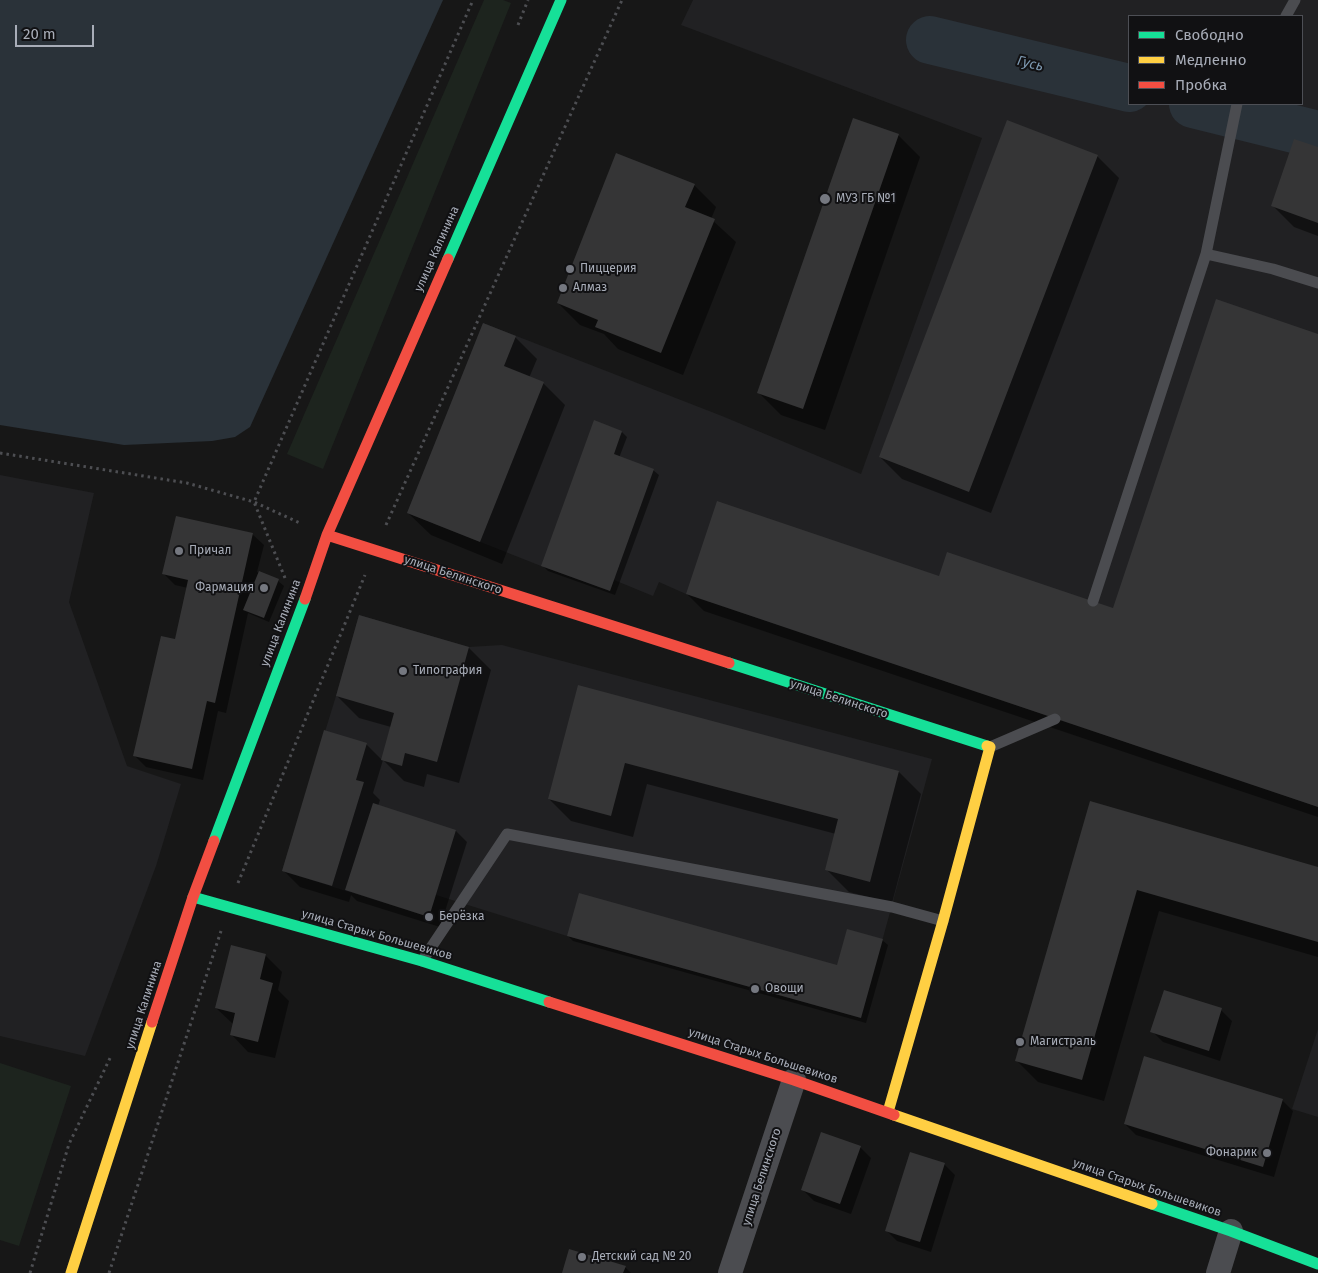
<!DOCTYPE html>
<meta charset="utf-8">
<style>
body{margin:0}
#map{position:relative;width:1318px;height:1273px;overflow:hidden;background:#171717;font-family:"Fira Sans",sans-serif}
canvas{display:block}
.legend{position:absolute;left:1128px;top:15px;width:175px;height:90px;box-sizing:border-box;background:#111113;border:1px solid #4d4f55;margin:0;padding:6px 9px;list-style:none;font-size:15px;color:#a8adb8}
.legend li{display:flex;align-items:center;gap:10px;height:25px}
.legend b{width:25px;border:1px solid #4d4f55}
.scale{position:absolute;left:15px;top:25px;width:79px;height:22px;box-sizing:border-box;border:2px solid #a8adb8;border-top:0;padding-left:6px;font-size:15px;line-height:18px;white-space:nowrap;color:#a8adb8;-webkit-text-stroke:4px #111113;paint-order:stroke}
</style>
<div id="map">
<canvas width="1318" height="1273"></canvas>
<ul class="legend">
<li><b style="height:6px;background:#16e098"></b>Свободно</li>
<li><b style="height:6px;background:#ffcf43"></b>Медленно</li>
<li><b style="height:6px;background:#f24e42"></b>Пробка</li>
</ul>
<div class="scale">20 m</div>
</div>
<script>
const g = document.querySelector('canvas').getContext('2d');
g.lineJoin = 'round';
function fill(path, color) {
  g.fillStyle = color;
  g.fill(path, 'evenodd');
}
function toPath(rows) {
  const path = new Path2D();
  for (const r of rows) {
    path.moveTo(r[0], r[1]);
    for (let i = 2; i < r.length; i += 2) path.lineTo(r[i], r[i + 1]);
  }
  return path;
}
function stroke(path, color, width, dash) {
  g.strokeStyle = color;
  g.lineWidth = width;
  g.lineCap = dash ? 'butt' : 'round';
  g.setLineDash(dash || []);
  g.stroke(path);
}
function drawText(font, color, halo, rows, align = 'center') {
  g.font = font + ' "Fira Sans",sans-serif';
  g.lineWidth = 4;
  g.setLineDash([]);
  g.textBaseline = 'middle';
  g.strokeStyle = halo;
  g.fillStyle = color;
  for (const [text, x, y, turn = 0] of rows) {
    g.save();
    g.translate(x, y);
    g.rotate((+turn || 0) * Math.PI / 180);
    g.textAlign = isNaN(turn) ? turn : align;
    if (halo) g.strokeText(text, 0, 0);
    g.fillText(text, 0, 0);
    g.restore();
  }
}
const built = toPath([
 [693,0,1318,0,1318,807,686,594,659,582,653,596,614,580,610,591,541,566,407,513,483,323,722,416,861,474,982,138,681,25],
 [1129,16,1302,16,1302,104,1129,104],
 [0,475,94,493,69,602,127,766,181,784,156,866,85,1056,0,1036],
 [359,615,469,647,502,645,932,759,861,1018,567,936,436,895,429,917,282,871,336,696],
 [1318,1029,1318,1117,1292,1109]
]);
const green = toPath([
 [484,0,503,0,511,3,323,469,287,454],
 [0,1063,71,1086,19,1246,0,1240]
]);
const water = toPath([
 [0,0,443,0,250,427,235,437,212,441,124,445,0,425]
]);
const shadow = toPath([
 [898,135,920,157,825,430,781,415,759,393],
 [1318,149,1318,236,1294,227,1272,205],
 [1097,156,1119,178,991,513,902,479,880,457],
 [694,185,716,207,711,219,736,242,683,375,618,349,604,334,580,325,558,303],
 [1318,335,1318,817,704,611,687,594,939,577,1113,609],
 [515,337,537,359,529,378,543,383,565,405,502,564,431,535,408,513],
 [622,432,627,437,619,458,653,470,659,475,615,595,548,571,543,566],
 [252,534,264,545,257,572,278,581,284,586,269,622,248,613,226,713,218,711,203,780,146,767,135,756,176,641,188,588,175,585,164,574],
 [469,648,491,670,459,783,427,774,424,787,404,781,383,760,373,793,380,800,378,806,456,831,467,842,440,927,357,901,351,895,349,902,300,887,283,870,366,744,382,760,391,727,359,718,337,696],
 [579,687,899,772,921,794,892,903,849,892,827,870,836,834,647,784,633,837,571,821,549,799],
 [1091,802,1318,868,1318,957,1159,911,1104,1101,1038,1082,1016,1060],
 [568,936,838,966,882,940,888,945,866,1023,573,941],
 [265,955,282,972,278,990,289,1001,275,1058,248,1052,232,1035,233,1024,216,1008],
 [1221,1010,1232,1021,1220,1061,1163,1042,1152,1031],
 [1282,1100,1293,1111,1274,1177,1136,1135,1125,1124],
 [860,1147,871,1158,851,1214,814,1201,803,1190],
 [944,1164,955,1175,931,1252,897,1241,886,1230],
 [625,1267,631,1273,563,1273]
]);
const river = toPath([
 [930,40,1129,88],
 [1193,104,1318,135]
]);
const building = toPath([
 [853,118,899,134,803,409,757,393],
 [1007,120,1098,155,969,492,879,457],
 [1294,139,1318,147,1318,223,1271,206],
 [616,153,695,184,685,207,715,219,661,353,595,327,598,320,557,303],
 [1216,299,1318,334,1318,807,686,594,717,501,939,576,947,552,1113,608],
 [483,323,516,336,504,366,544,382,480,542,407,513],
 [594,420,622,431,614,454,654,469,610,591,541,566],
 [176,516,253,533,215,703,207,701,192,769,133,756,161,636,175,639,188,580,162,574],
 [259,571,279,579,264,618,243,610],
 [359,615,469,647,437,762,405,753,402,766,381,760,394,713,336,696],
 [578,685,899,771,870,882,825,870,838,819,625,763,611,816,548,799],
 [324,730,367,743,356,780,364,782,332,886,282,871],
 [1090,801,1318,867,1318,942,1137,890,1082,1080,1015,1061],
 [373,803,456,830,429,917,345,890],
 [579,893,837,965,847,929,883,939,861,1018,567,936],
 [231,945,266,954,260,979,273,983,258,1042,230,1035,235,1013,215,1008],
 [1164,990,1222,1008,1209,1051,1150,1032],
 [1144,1056,1283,1099,1263,1167,1124,1124],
 [821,1132,861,1146,840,1204,801,1190],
 [910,1152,945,1163,920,1242,885,1231],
 [569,1249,626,1266,623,1273,562,1273]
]);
const path = toPath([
 [518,25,528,0],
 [0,453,187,483,254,502,302,524],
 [386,525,622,0],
 [285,578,254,502,473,0],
 [238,883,365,575],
 [30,1273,69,1144,111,1056],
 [109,1273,221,931]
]);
const lane = toPath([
 [1286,16,1295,0],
 [1206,254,1273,269,1318,283],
 [1093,601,1206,254,1237,104],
 [990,747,1055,719],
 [422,961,507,834,892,907,943,921]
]);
const street = toPath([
 [730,1273,794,1080],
 [1218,1273,1231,1231]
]);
const fast = toPath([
 [448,259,561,0],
 [729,663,987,746],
 [214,841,305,599],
 [193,897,422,961,549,1002],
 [1152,1204,1231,1231,1318,1264]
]);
const slow = toPath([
 [888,1112,943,921,990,747,987,746],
 [894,1115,1152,1204],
 [71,1273,152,1022]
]);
const jam = toPath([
 [327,535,729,663],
 [305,599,327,535,448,259],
 [549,1002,794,1080,894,1115],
 [152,1022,193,897,214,841]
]);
const markers = [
 [825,199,6,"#757880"],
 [570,269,5,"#757880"],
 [563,288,5,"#757880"],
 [179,551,5,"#757880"],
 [264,588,5,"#757880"],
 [403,671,5,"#757880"],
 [429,917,5,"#757880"],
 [755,989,5,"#757880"],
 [1020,1042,5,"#757880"],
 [1267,1153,5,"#757880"],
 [582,1257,5,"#757880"]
];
const poiNames = [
 ["МУЗ ГБ №1",836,199],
 ["Пиццерия",580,269],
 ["Алмаз",573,288],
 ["Причал",189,551],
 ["Фармация",254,588,"right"],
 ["Типография",413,671],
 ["Берёзка",439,917],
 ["Овощи",765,989],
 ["Магистраль",1030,1042],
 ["Фонарик",1257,1153,"right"],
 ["Детский сад № 20",592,1257]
];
const streetNames = [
 ["улица Калинина",437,249,-66],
 ["улица Белинского",453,575,18],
 ["улица Калинина",281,623,-69],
 ["улица Белинского",839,699,18],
 ["улица Старых Большевиков",377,935,16],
 ["улица Калинина",144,1005,-72],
 ["улица Старых Большевиков",763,1056,18],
 ["улица Белинского",762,1177,-72],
 ["улица Старых Большевиков",1147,1188,19]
];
const waterNames = [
 ["Гусь",1030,64,14]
];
fill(built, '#212123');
fill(green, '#1d241e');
fill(water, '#2a3239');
fill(shadow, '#0007');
stroke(river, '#2a3239', 48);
fill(building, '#353536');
stroke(path, '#4d4e52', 3, [2.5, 4]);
stroke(lane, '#4b4c50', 11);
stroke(street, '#4b4c50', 24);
stroke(fast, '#16e098', 11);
stroke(slow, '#ffcf43', 11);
stroke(jam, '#f24e42', 11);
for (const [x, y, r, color] of markers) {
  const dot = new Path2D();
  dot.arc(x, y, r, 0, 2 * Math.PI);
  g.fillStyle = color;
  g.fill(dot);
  stroke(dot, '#111113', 2);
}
drawText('12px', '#a8adb8', '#111113', poiNames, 'left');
drawText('12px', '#a8adb8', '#111113', streetNames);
drawText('italic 14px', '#7f9bb3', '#111113', waterNames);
</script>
